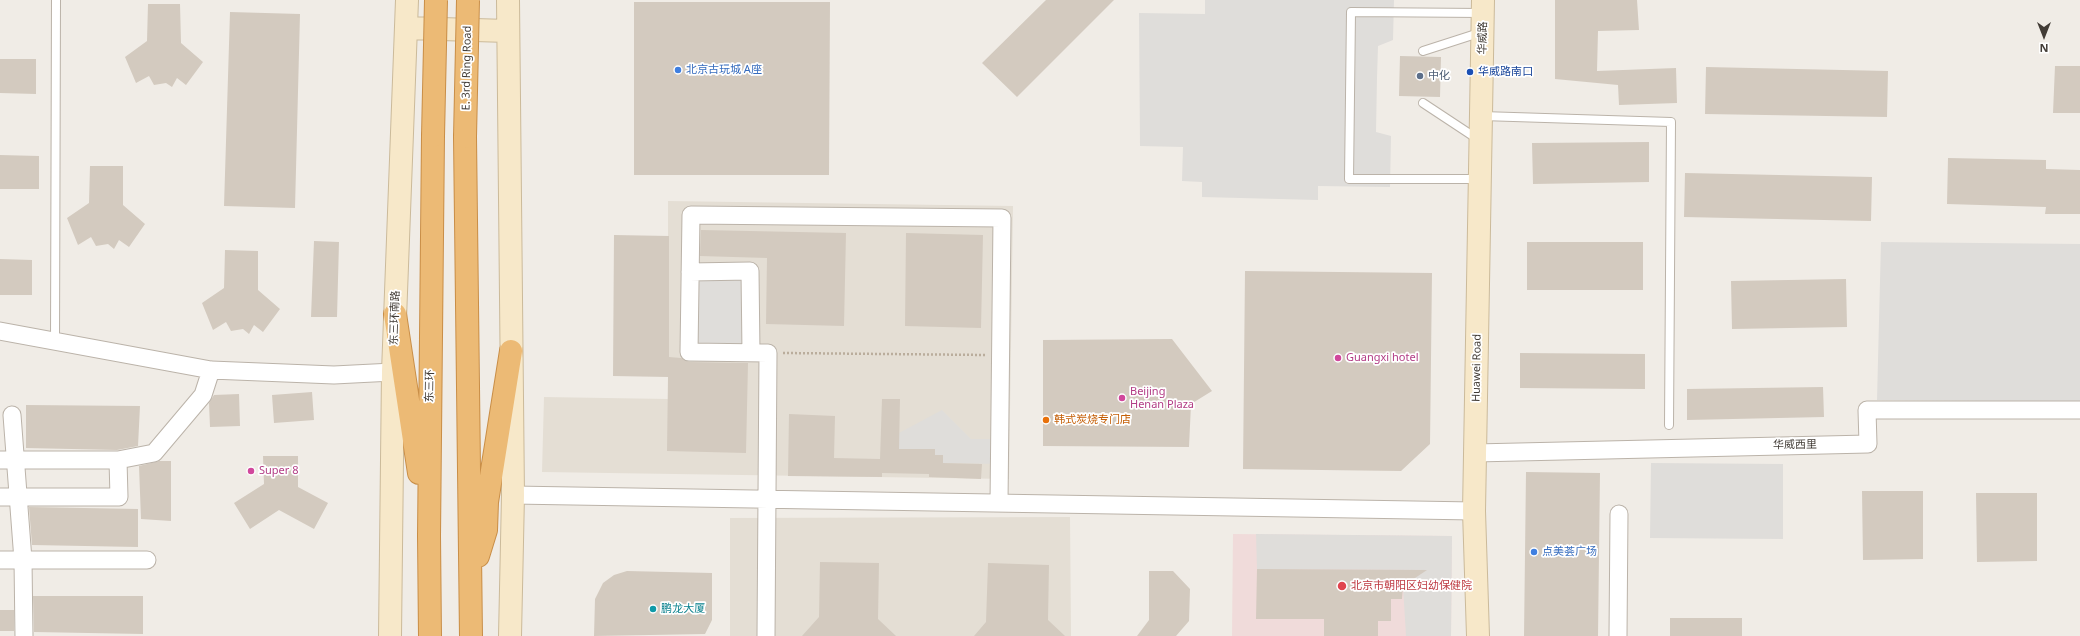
<!DOCTYPE html>
<meta charset="utf-8">
<style>
body{margin:0}
#map{position:relative;width:2080px;height:636px;overflow:hidden;background:#f0ece6;font-family:"Noto Sans",sans-serif}
canvas{display:block}
.north{position:absolute;left:2024px;top:16px;width:40px;height:40px;-webkit-text-stroke:3px #fff;paint-order:stroke;rotate:180deg;font-size:11px;font-weight:700;line-height:16px;text-align:center;color:#423c36}
.north::after{content:'';display:block;margin:auto;width:14px;height:18px;background:#423c36;clip-path:polygon(50% 0,100% 100%,50% 72%,0 100%)}
</style>
<div id="map">
<canvas width="2080" height="636"></canvas>
<div class="north">N</div>
</div>
<script>
const g = document.querySelector('canvas').getContext('2d');
g.lineJoin = 'round';
function fill(path, color) {
  g.fillStyle = color;
  g.fill(path, 'evenodd');
}
function toPath(rows) {
  const path = new Path2D();
  for (const r of rows) {
    path.moveTo(r[0], r[1]);
    for (let i = 2; i < r.length; i += 2) path.lineTo(r[i], r[i + 1]);
  }
  return path;
}
function stroke(path, color, width, dash) {
  g.strokeStyle = color;
  g.lineWidth = width;
  g.lineCap = dash ? 'butt' : 'round';
  g.setLineDash(dash || []);
  g.stroke(path);
}
function drawText(font, color, halo, rows, align = 'center') {
  g.font = font + ' "Noto Sans","Noto Sans SC",sans-serif';
  g.lineWidth = 3.5;
  g.setLineDash([]);
  g.textBaseline = 'middle';
  g.strokeStyle = halo;
  g.fillStyle = color;
  for (const [text, x, y, turn = 0] of rows) {
    g.save();
    g.translate(x, y);
    g.rotate((+turn || 0) * Math.PI / 180);
    g.textAlign = isNaN(turn) ? turn : align;
    if (halo) g.strokeText(text, 0, 0);
    g.fillText(text, 0, 0);
    g.restore();
  }
}
const residential = toPath([
 [668,201,1013,206,1009,479,542,472,544,397,668,399],
 [1070,517,1071,636,730,636,730,518]
]);
const medical = toPath([
 [1233,534,1452,536,1451,636,1232,636]
]);
const parking = toPath([
 [1205,0,1394,0,1393,40,1378,46,1377,78,1376,132,1391,136,1390,187,1318,186,1318,200,1202,197,1202,182,1182,181,1183,147,1140,146,1139,13,1205,14],
 [1881,242,2080,244,2080,402,1877,400],
 [750,271,751,353,689,352,690,272],
 [942,410,971,439,999,439,999,464,943,463,943,455,935,455,935,449,899,449,899,433],
 [1651,463,1783,464,1783,539,1650,538],
 [1256,534,1452,536,1451,636,1406,636,1403,586,1426,570,1257,569]
]);
const building = toPath([
 [1046,0,1114,0,1017,97,982,63],
 [1555,0,1637,0,1639,30,1598,31,1597,71,1676,68,1677,103,1619,105,1618,85,1555,79],
 [634,2,830,2,829,175,634,175],
 [148,4,180,4,181,43,203,62,186,85,177,78,172,87,166,83,154,85,149,76,136,83,125,57,147,41],
 [230,12,300,14,295,208,224,206],
 [1400,56,1441,57,1440,97,1399,96],
 [0,59,36,59,36,94,0,93],
 [2055,66,2080,66,2080,113,2053,113],
 [1706,67,1888,71,1887,117,1705,114],
 [1649,142,1649,182,1533,184,1532,143],
 [0,155,39,156,39,189,0,189],
 [1948,158,2046,160,2046,169,2080,170,2080,214,2045,214,2046,207,1947,204],
 [90,166,123,166,123,205,145,224,129,247,119,240,114,249,108,244,96,246,91,237,78,245,67,218,89,203],
 [1685,173,1872,177,1871,221,1684,217],
 [701,230,846,233,844,326,766,324,767,258,700,256],
 [906,233,983,235,981,328,905,326],
 [614,235,669,236,669,357,681,358,689,362,748,363,746,453,667,451,668,377,613,376],
 [314,241,339,242,337,317,311,317],
 [1527,242,1643,242,1643,290,1527,290],
 [225,250,258,251,258,290,280,309,263,332,254,325,249,334,243,329,231,331,226,322,213,330,202,303,224,288],
 [0,259,32,260,32,295,0,295],
 [1245,271,1432,273,1430,444,1401,471,1243,469],
 [1846,279,1847,327,1732,329,1731,281],
 [1172,339,1212,391,1191,404,1189,447,1043,446,1043,340],
 [1520,353,1645,354,1645,389,1520,388],
 [1823,387,1824,417,1687,420,1687,389],
 [312,392,314,420,274,423,272,395],
 [239,394,240,426,210,427,209,403,214,395],
 [882,399,900,399,899,449,935,449,935,455,943,455,943,463,982,464,981,479,929,477,929,474,882,473,882,477,788,476,789,414,835,416,834,458,880,459],
 [26,405,140,406,138,446,117,450,26,448],
 [263,456,298,456,298,487,328,503,314,529,279,510,250,529,234,503,264,484],
 [159,461,171,461,171,521,141,519,139,466],
 [1526,472,1600,473,1598,636,1524,636],
 [1862,491,1923,491,1923,559,1863,560],
 [1976,493,2037,493,2037,561,1977,562],
 [29,507,138,509,138,547,32,545],
 [820,562,879,563,878,619,896,636,802,636,819,617],
 [988,563,1049,565,1048,620,1065,636,974,636,986,622],
 [1257,569,1427,570,1403,586,1402,599,1391,599,1391,621,1378,621,1378,636,1324,636,1324,619,1256,619],
 [627,571,712,573,712,620,705,634,594,636,595,599,603,583,614,575],
 [1149,571,1173,571,1190,589,1189,621,1176,636,1137,636,1149,620],
 [33,596,143,596,143,634,34,632],
 [0,610,14,610,14,631,0,631],
 [1670,618,1742,618,1742,636,1670,636]
]);
const path = toPath([
 [783,353,986,355]
]);
const lane = toPath([
 [1423,51,1482,32],
 [1423,103,1479,140],
 [1482,116,1671,122,1669,425],
 [1480,179,1349,179,1351,12,1483,13],
 [55,342,56,0]
]);
const street = toPath([
 [690,272,750,271,751,353],
 [0,331,211,370,334,375,393,372],
 [12,415,23,560,24,636],
 [1475,453,1868,444,1867,410,2080,410],
 [0,460,118,460,119,497,0,497],
 [118,460,154,453,203,395,211,370],
 [513,495,1474,511],
 [0,560,147,560],
 [766,636,768,353,689,352,691,215,1002,218,999,503],
 [1618,636,1619,514]
]);
const secondary = toPath([
 [508,0,513,495,510,636],
 [407,28,508,31],
 [390,636,393,372,407,0],
 [1478,636,1474,511,1483,0]
]);
const highway = toPath([
 [465,137,471,636],
 [395,314,419,473],
 [478,556,486,530,487,502,511,351],
 [430,636,429,536,433,136]
]);
const highwayBridge = toPath([
 [433,136,436,0],
 [465,137,468,0]
]);
const markers = [
 [678,70,4,"#3f7fe0"],
 [1470,72,4,"#1a4fb4"],
 [1420,76,4,"#5c6f8a"],
 [1338,358,4,"#d1479c"],
 [1122,398,4,"#d1479c"],
 [1046,420,4,"#e8710a"],
 [251,471,4,"#d1479c"],
 [1534,552,4,"#3f7fe0"],
 [1342,586,5,"#e0444e"],
 [653,609,4,"#0f9aa8"]
];
const streetNames = [
 ["华威路",1483,38,-89],
 ["E. 3rd Ring Road",467,68,-89],
 ["东三环南路",395,318,-88],
 ["Huawei Road",1477,368,-89],
 ["东三环",430,386,-89],
 ["华威西里",1795,445,-1]
];
const shopNames = [
 ["北京古玩城 A座",686,70],
 ["点美荟广场",1542,552]
];
const transitNames = [
 ["华威路南口",1478,72]
];
const serviceNames = [
 ["中化",1428,76]
];
const hotelNames = [
 ["Guangxi hotel",1346,358],
 ["Beijing",1130,392],
 ["Henan Plaza",1130,405],
 ["Super 8",259,471]
];
const foodNames = [
 ["韩式炭烧专门店",1054,420]
];
const healthNames = [
 ["北京市朝阳区妇幼保健院",1351,586]
];
const cultureNames = [
 ["鹏龙大厦",661,609]
];
fill(residential, '#e4ded4');
fill(medical, '#f0dbda');
fill(parking, '#dfddda');
fill(building, '#d3cabf');
stroke(lane, '#bbb3a9', 10);
stroke(street, '#bbb3a9', 19);
stroke(secondary, '#cbba9a', 24);
stroke(highway, '#c98e47', 24);
stroke(path, '#baad9c', 2.5, [2, 2]);
stroke(lane, '#fff', 8);
stroke(street, '#fff', 17);
stroke(secondary, '#f7e8c9', 22);
stroke(highway, '#ecba75', 22);
stroke(highwayBridge, '#c98e47', 24, []);
stroke(highwayBridge, '#ecba75', 22);
for (const [x, y, r, color] of markers) {
  const dot = new Path2D();
  dot.arc(x, y, r, 0, 2 * Math.PI);
  g.fillStyle = color;
  g.fill(dot);
  stroke(dot, '#fff', 1.5);
}
drawText('11px', '#423c36', '#fff', streetNames);
drawText('11px', '#366cbe', '#fff', shopNames, 'left');
drawText('11px', '#164399', '#fff', transitNames, 'left');
drawText('11px', '#4e5e75', '#fff', serviceNames, 'left');
drawText('11px', '#b23c85', '#fff', hotelNames, 'left');
drawText('11px', '#c56008', '#fff', foodNames, 'left');
drawText('11px', '#be3a42', '#fff', healthNames, 'left');
drawText('11px', '#0d838f', '#fff', cultureNames, 'left');
</script>
